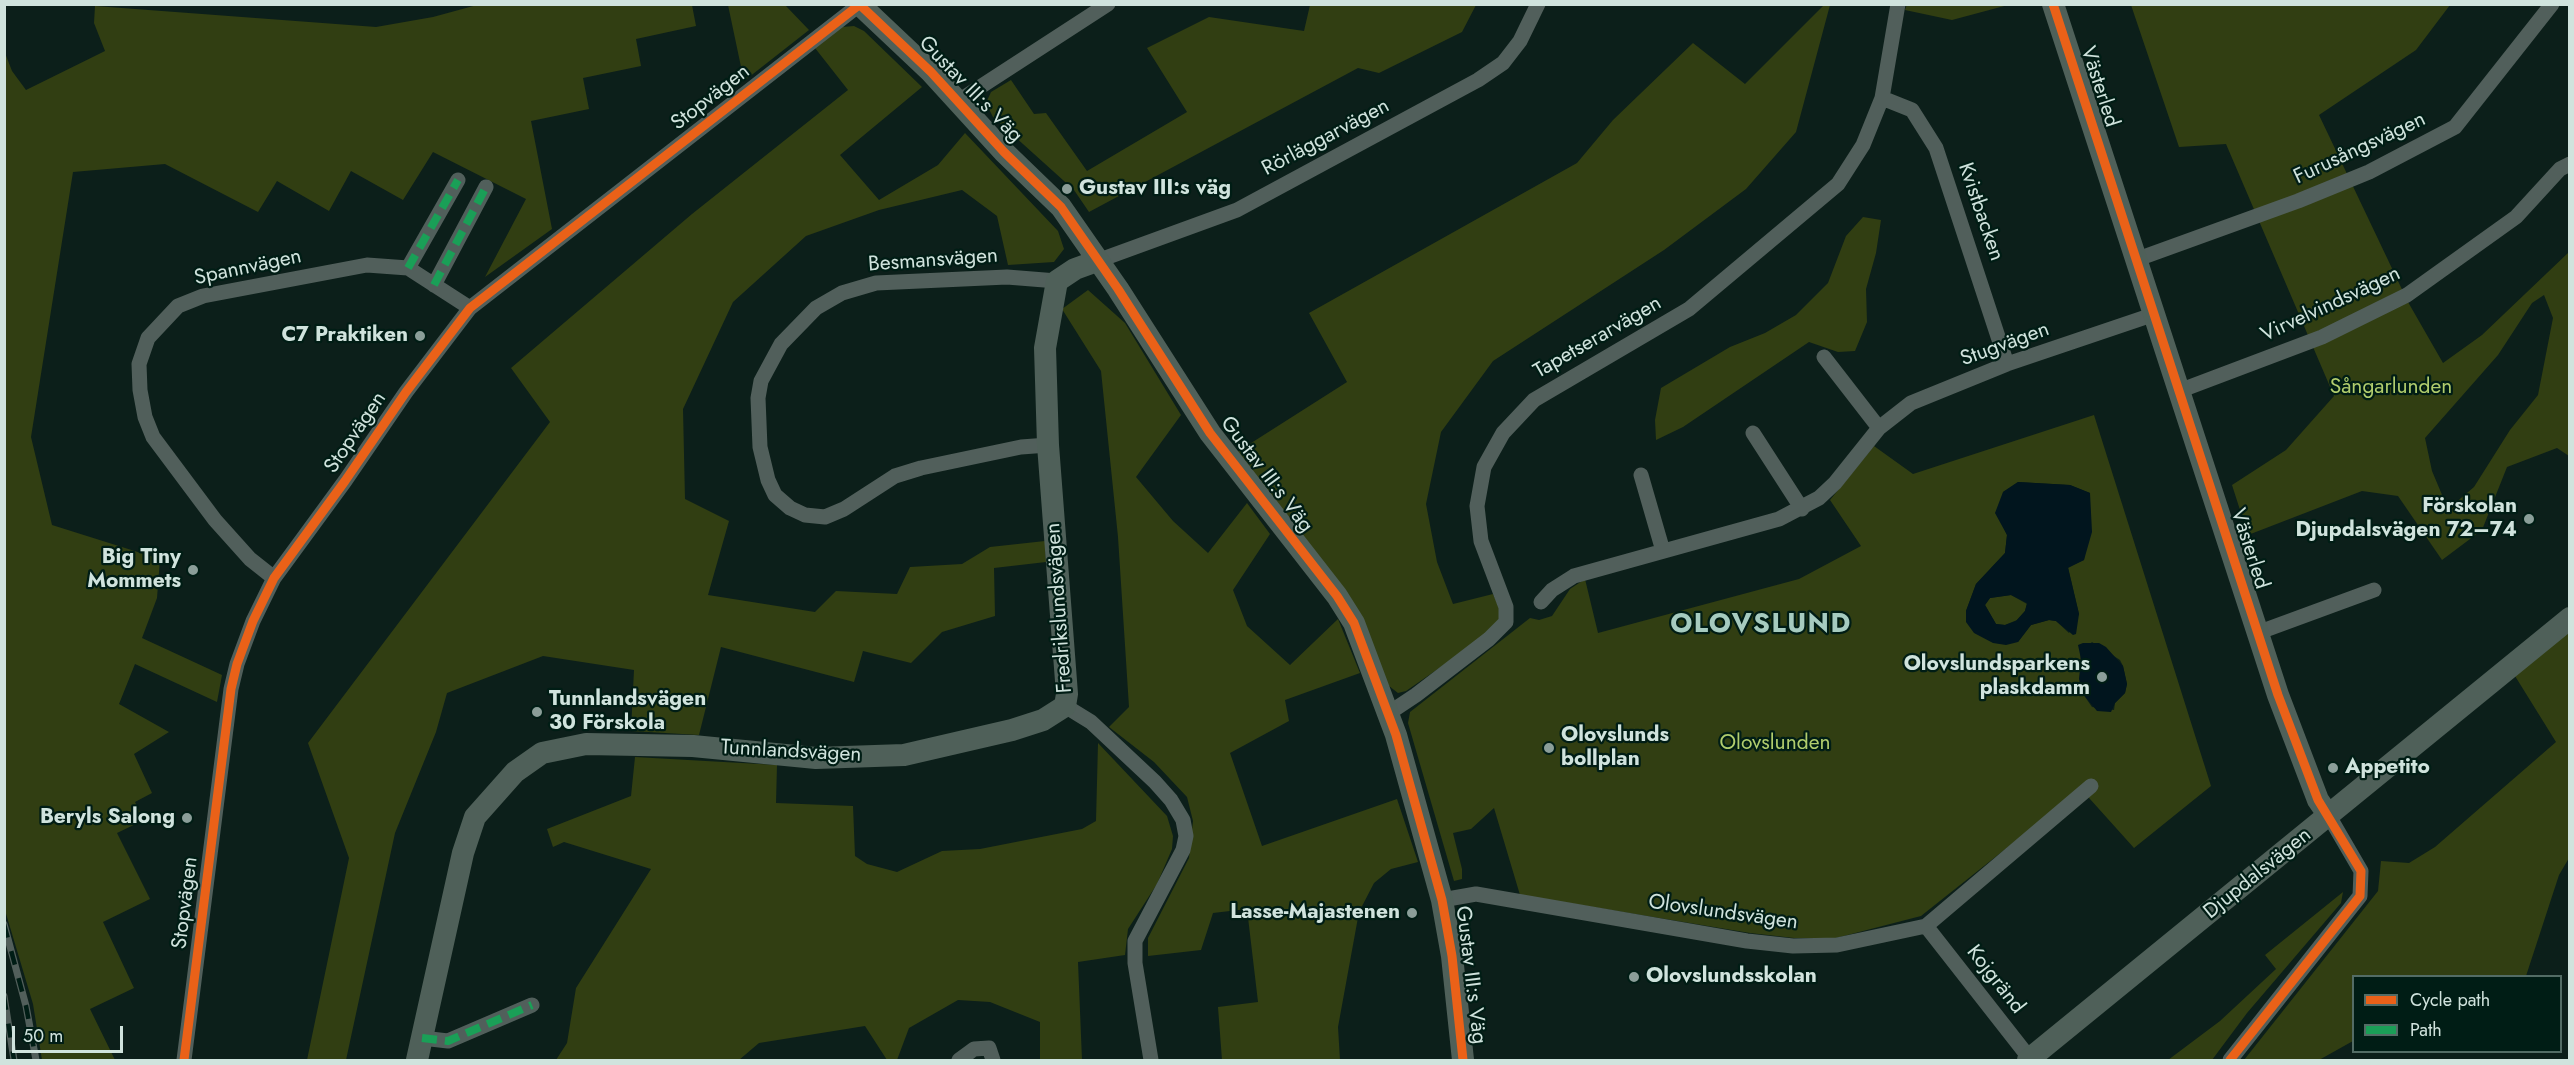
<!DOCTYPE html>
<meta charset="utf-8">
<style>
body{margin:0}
#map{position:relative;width:2574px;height:1065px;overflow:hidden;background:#0c1f1a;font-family:Jost,sans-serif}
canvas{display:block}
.frame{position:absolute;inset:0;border:6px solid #d0e3dd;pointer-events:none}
.legend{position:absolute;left:2352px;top:975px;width:210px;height:78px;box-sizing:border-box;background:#001d15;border:2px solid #536c65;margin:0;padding:8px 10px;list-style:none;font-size:18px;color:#d0e3dd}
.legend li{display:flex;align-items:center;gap:12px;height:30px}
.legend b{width:30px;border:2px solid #536c65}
.scale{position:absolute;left:12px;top:1026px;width:111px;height:27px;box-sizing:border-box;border:3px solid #d0e3dd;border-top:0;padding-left:8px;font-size:18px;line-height:21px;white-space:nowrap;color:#d0e3dd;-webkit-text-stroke:4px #001d15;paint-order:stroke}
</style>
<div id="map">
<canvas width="2574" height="1065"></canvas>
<div class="frame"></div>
<ul class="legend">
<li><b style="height:8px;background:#ea6118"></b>Cycle path</li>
<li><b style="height:8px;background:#1a9f57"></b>Path</li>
</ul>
<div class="scale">50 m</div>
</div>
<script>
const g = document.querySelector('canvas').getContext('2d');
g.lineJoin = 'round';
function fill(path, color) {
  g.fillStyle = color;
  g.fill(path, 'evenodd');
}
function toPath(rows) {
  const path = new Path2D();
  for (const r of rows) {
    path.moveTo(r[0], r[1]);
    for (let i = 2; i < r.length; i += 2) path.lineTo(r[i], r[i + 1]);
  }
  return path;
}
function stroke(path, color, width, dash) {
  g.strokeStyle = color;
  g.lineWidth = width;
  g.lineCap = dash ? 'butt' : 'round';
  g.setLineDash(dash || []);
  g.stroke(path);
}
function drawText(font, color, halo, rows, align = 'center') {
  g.font = font + ' Jost,sans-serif';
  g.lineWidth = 4.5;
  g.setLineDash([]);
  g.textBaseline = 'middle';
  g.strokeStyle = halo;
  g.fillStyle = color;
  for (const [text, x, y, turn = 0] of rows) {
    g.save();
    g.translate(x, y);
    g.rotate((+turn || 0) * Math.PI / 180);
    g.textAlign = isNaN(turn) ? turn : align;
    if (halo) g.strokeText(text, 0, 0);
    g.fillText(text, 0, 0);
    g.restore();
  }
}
const green = toPath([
 [1907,4,2008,4,2008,5,1952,20,1905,10],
 [692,5,696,26,636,39,641,66,583,78,589,109,531,121,552,229,485,277,526,199,433,152,403,200,351,171,329,211,277,181,258,212,165,164,73,172,31,437,52,525,160,559,157,598,142,638,222,675,217,702,135,664,119,704,169,732,134,754,152,793,135,802,144,820,117,833,150,899,103,922,134,988,90,1009,115,1060,42,1060,33,1004,4,907,5,53,12,71,26,90,105,51,94,23,95,6,376,27,433,17,477,5],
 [728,5,785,5,809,30,744,81],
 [1310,5,1476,5,1462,32,1379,73,1358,68,1089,212,1074,190,993,117,986,103,991,92,1011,80,1034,114,1046,113,1087,171,1187,112,1147,48,1209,17,1304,31],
 [1824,5,1830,5,1796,132,1746,189,1664,250,1493,361,1441,432,1426,504,1437,562,1453,604,1493,594,1506,622,1406,691,1398,693,1389,686,1237,452,1347,382,1309,313,1577,163,1613,120,1693,43,1745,84],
 [2131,5,2450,5,2416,50,2319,115,2408,302,2443,363,2482,335,2569,252,2569,456,2557,448,2507,467,2482,530,2442,560,2398,496,2362,491,2248,535,2232,485,2286,450,2334,396,2226,144,2179,147],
 [2544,295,2553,318,2538,395,2510,430,2474,487,2448,509,2432,471,2425,438,2498,355,2532,303],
 [854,26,864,31,922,87,840,155,879,200,938,165,965,133,1058,231,1064,249,1054,262,1008,265,997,216,962,190,879,210,806,236,733,302,683,409,685,499,729,521,708,595,815,612,836,591,897,594,910,567,962,564,990,547,1045,541,1046,562,994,568,995,616,942,632,911,663,863,651,854,682,721,647,699,735,631,731,634,670,543,656,447,693,436,732,395,833,346,1060,307,1060,349,858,308,743,550,422,511,368,692,214,848,90,815,48,842,27],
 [1863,217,1881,220,1876,253,1866,289,1867,322,1855,351,1838,352,1809,342,1683,427,1656,440,1655,420,1661,388,1730,347,1765,333,1796,315,1828,283,1846,236],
 [1088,290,1125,323,1181,415,1136,477,1173,521,1208,553,1247,503,1270,534,1233,590,1247,626,1290,665,1338,619,1360,673,1285,700,1289,721,1230,753,1262,846,1397,799,1418,862,1391,869,1374,883,1359,912,1338,1027,1340,1060,1222,1060,1218,1007,1258,1002,1247,909,1213,913,1201,950,1148,956,1148,938,1189,858,1193,821,1187,797,1154,762,1109,727,1129,707,1118,537,1101,371,1062,309],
 [2094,415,2211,786,2134,848,2081,789,1921,916,1836,938,1794,938,1750,933,1520,895,1494,808,1471,829,1453,833,1462,869,1462,879,1454,881,1408,723,1410,712,1530,618,1539,620,1552,616,1570,589,1585,579,1598,633,1799,579,1861,546,1830,500,1874,446,1913,474],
 [2018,482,2070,485,2090,493,2084,560,2068,567,2079,614,2069,633,2056,621,2049,620,2031,625,2018,642,1966,611,1976,584,2005,553,2007,535,2002,523,2003,492],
 [2092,642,2120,660,2123,666,2127,684,2125,693,2115,703,2114,710,2092,707,2083,694,2080,666,2081,652],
 [2011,595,2027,604,2025,611,2017,620,2005,625,1996,624,1985,605,1990,598],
 [2569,631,2569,858,2559,875,2526,976,2354,976,2353,1041,2319,1060,2244,1060,2378,891,2381,861,2409,863,2435,847,2556,742,2515,676],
 [1098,743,1167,816,1173,836,1172,849,1157,884,1128,929,1125,955,1078,962,1082,1060,1040,1060,1040,1022,990,1002,958,1000,909,1028,897,1060,887,1060,865,1026,759,1043,739,1060,556,1060,567,1043,576,988,651,869,564,842,553,847,547,829,631,796,635,757,777,765,776,803,853,806,855,856,867,864,897,872,942,851,980,849,1082,829,1096,821],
 [2343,892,2341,903,2247,1013,2212,1060,2168,1060,2220,1021,2276,969,2265,955]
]);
const water = toPath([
 [2018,482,2070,485,2090,493,2092,532,2084,560,2068,568,2079,614,2076,634,2073,635,2056,621,2049,620,2031,625,2018,642,2006,645,1993,643,1974,633,1966,622,1966,611,1976,584,2005,553,2007,535,1995,513,2003,492],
 [2011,595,2027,603,2025,611,2016,621,2005,625,1996,624,1985,605,1990,598],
 [2083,643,2099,643,2106,647,2123,666,2127,684,2125,693,2115,703,2111,712,2097,711,2083,694,2079,679,2081,659,2078,645]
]);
const street = toPath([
 [1882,98,1912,110,1936,148,2007,364],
 [957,102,1108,4],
 [2135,260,2298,201,2369,172,2455,127,2552,4],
 [1097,261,1237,210,1478,80,1503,63,1520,41,1538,4],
 [408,268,458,180],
 [434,285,486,187],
 [1824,357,1879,428],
 [2179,391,2322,337,2407,295,2516,217,2560,169,2570,164],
 [1753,433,1802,509],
 [1048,445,1021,447,921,468,895,476,844,509,825,517,805,515,790,508,775,495,768,480,760,447,758,398,761,381,781,344,816,308,842,293,876,283,1007,277,1057,281],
 [1641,475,1663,551],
 [274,578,250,559,215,520,153,437,145,417,140,390,139,364,148,338,178,306,203,296,367,265,408,268,470,308],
 [1541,602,1552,590,1574,576,1779,519,1819,498,1835,483,1879,428,1911,403,2007,364,2152,315],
 [2257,633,2374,590],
 [1065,706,1091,722,1155,782,1171,800,1183,820,1186,836,1183,850,1135,941,1135,963,1151,1060],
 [1389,713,1416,695,1489,639,1506,622,1506,607,1481,541,1477,506,1484,467,1503,433,1534,400,1689,309,1838,184,1863,145,1882,98,1898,4],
 [1442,900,1476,894,1747,941,1793,946,1837,945,1926,926,2091,786],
 [1926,926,2031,1060],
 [422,1038,448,1041,532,1005],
 [184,1060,231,689,237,664,253,621,274,578,345,481,406,392,470,308,859,5],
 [959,1060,974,1049,989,1048,993,1060],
 [2230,1060,2360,896,2361,871,2329,816]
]);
const secondary = toPath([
 [859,4,931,72,1004,152,1061,207,1118,289,1210,433,1337,596,1354,623,1396,735,1442,900,1452,956,1463,1060],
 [2053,4,2278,695,2318,800,2329,816],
 [417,1060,463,853,475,817,515,772,542,753,586,744,693,746,816,758,904,755,1012,730,1043,720,1065,706,1067,694,1048,445,1045,348,1057,281,1075,269,1097,261],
 [2028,1060,2570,618]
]);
const rail = toPath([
 [4,924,26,1006,36,1060],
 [4,996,14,1060]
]);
const quiet = toPath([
 [408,268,458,180],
 [434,285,486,187],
 [422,1038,448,1041,532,1005]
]);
const cycleway = toPath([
 [859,4,931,72,1004,152,1061,207,1118,289,1210,433,1337,596,1354,623,1396,735,1442,900,1452,956,1463,1060],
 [2053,4,2278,695,2318,800,2361,871,2360,896,2230,1060],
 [184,1060,231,689,237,664,253,621,274,578,345,481,406,392,470,308,859,5]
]);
const markers = [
 [1067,189,6,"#8b9e99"],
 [420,336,6,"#8b9e99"],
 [2529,519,6,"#8b9e99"],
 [193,570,6,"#8b9e99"],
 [2102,677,6,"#8b9e99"],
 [537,712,6,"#8b9e99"],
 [1549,748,6,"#8b9e99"],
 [2333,768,6,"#8b9e99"],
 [187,818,6,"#8b9e99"],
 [1412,913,6,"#8b9e99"],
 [1634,977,6,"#8b9e99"]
];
const streetNames = [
 ["Västerled",2099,87,72],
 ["Gustav III:s Väg",970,90,46],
 ["Stopvägen",711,98,-38],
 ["Rörläggarvägen",1326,138,-28],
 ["Furusångsvägen",2360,149,-25],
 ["Kvistbacken",1980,212,71],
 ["Besmansvägen",933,261,-4],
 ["Spannvägen",248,268,-12],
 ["Virvelvindsvägen",2331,305,-25],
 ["Tapetserarvägen",1598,338,-30],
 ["Stugvägen",2005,345,-20],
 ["Stopvägen",356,433,-56],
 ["Gustav III:s Väg",1266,475,53],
 ["Västerled",2249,549,72],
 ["Fredrikslundsvägen",1060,608,-94],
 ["Tunnlandsvägen",791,752,3],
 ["Djupdalsvägen",2258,874,-39],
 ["Stopvägen",186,903,-83],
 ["Olovslundsvägen",1723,913,8],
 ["Gustav III:s Väg",1470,975,83],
 ["Kojgränd",1995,980,52]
];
const poiNames = [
 ["Gustav III:s väg",1079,189,"left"],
 ["C7 Praktiken",408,336],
 ["Förskolan",2517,507],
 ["Djupdalsvägen 72–74",2517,531],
 ["Big Tiny",181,558],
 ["Mommets",181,582],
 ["Olovslundsparkens",2090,665],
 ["plaskdamm",2090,689],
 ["Tunnlandsvägen",549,700,"left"],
 ["30 Förskola",549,724,"left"],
 ["Olovslunds",1561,736,"left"],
 ["bollplan",1561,760,"left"],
 ["Appetito",2345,768,"left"],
 ["Beryls Salong",175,818],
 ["Lasse-Majastenen",1400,913],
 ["Olovslundsskolan",1646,977,"left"]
];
const parkNames = [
 ["Sångarlunden",2391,388],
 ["Olovslunden",1775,744]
];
const districtNames = [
 ["OLOVSLUND",1761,625]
];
fill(green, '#313e12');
fill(water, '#01151e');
stroke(street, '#515f5b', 15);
stroke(secondary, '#4f6059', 22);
stroke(rail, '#525f5b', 7);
stroke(rail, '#001d15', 4.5, [14]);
stroke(quiet, '#1a9f57', 8, [15, 8]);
stroke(cycleway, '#ea6118', 9);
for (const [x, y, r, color] of markers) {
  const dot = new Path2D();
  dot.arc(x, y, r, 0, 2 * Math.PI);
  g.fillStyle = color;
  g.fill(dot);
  stroke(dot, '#001d15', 2);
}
drawText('21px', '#d0e3dd', '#001d15', streetNames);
drawText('bold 21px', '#d0e3dd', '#001d15', poiNames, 'right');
drawText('21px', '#b1cd6d', '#001d15', parkNames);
g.letterSpacing = '1.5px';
drawText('bold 27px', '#a6cbbf', '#001d15', districtNames);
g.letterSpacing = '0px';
</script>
